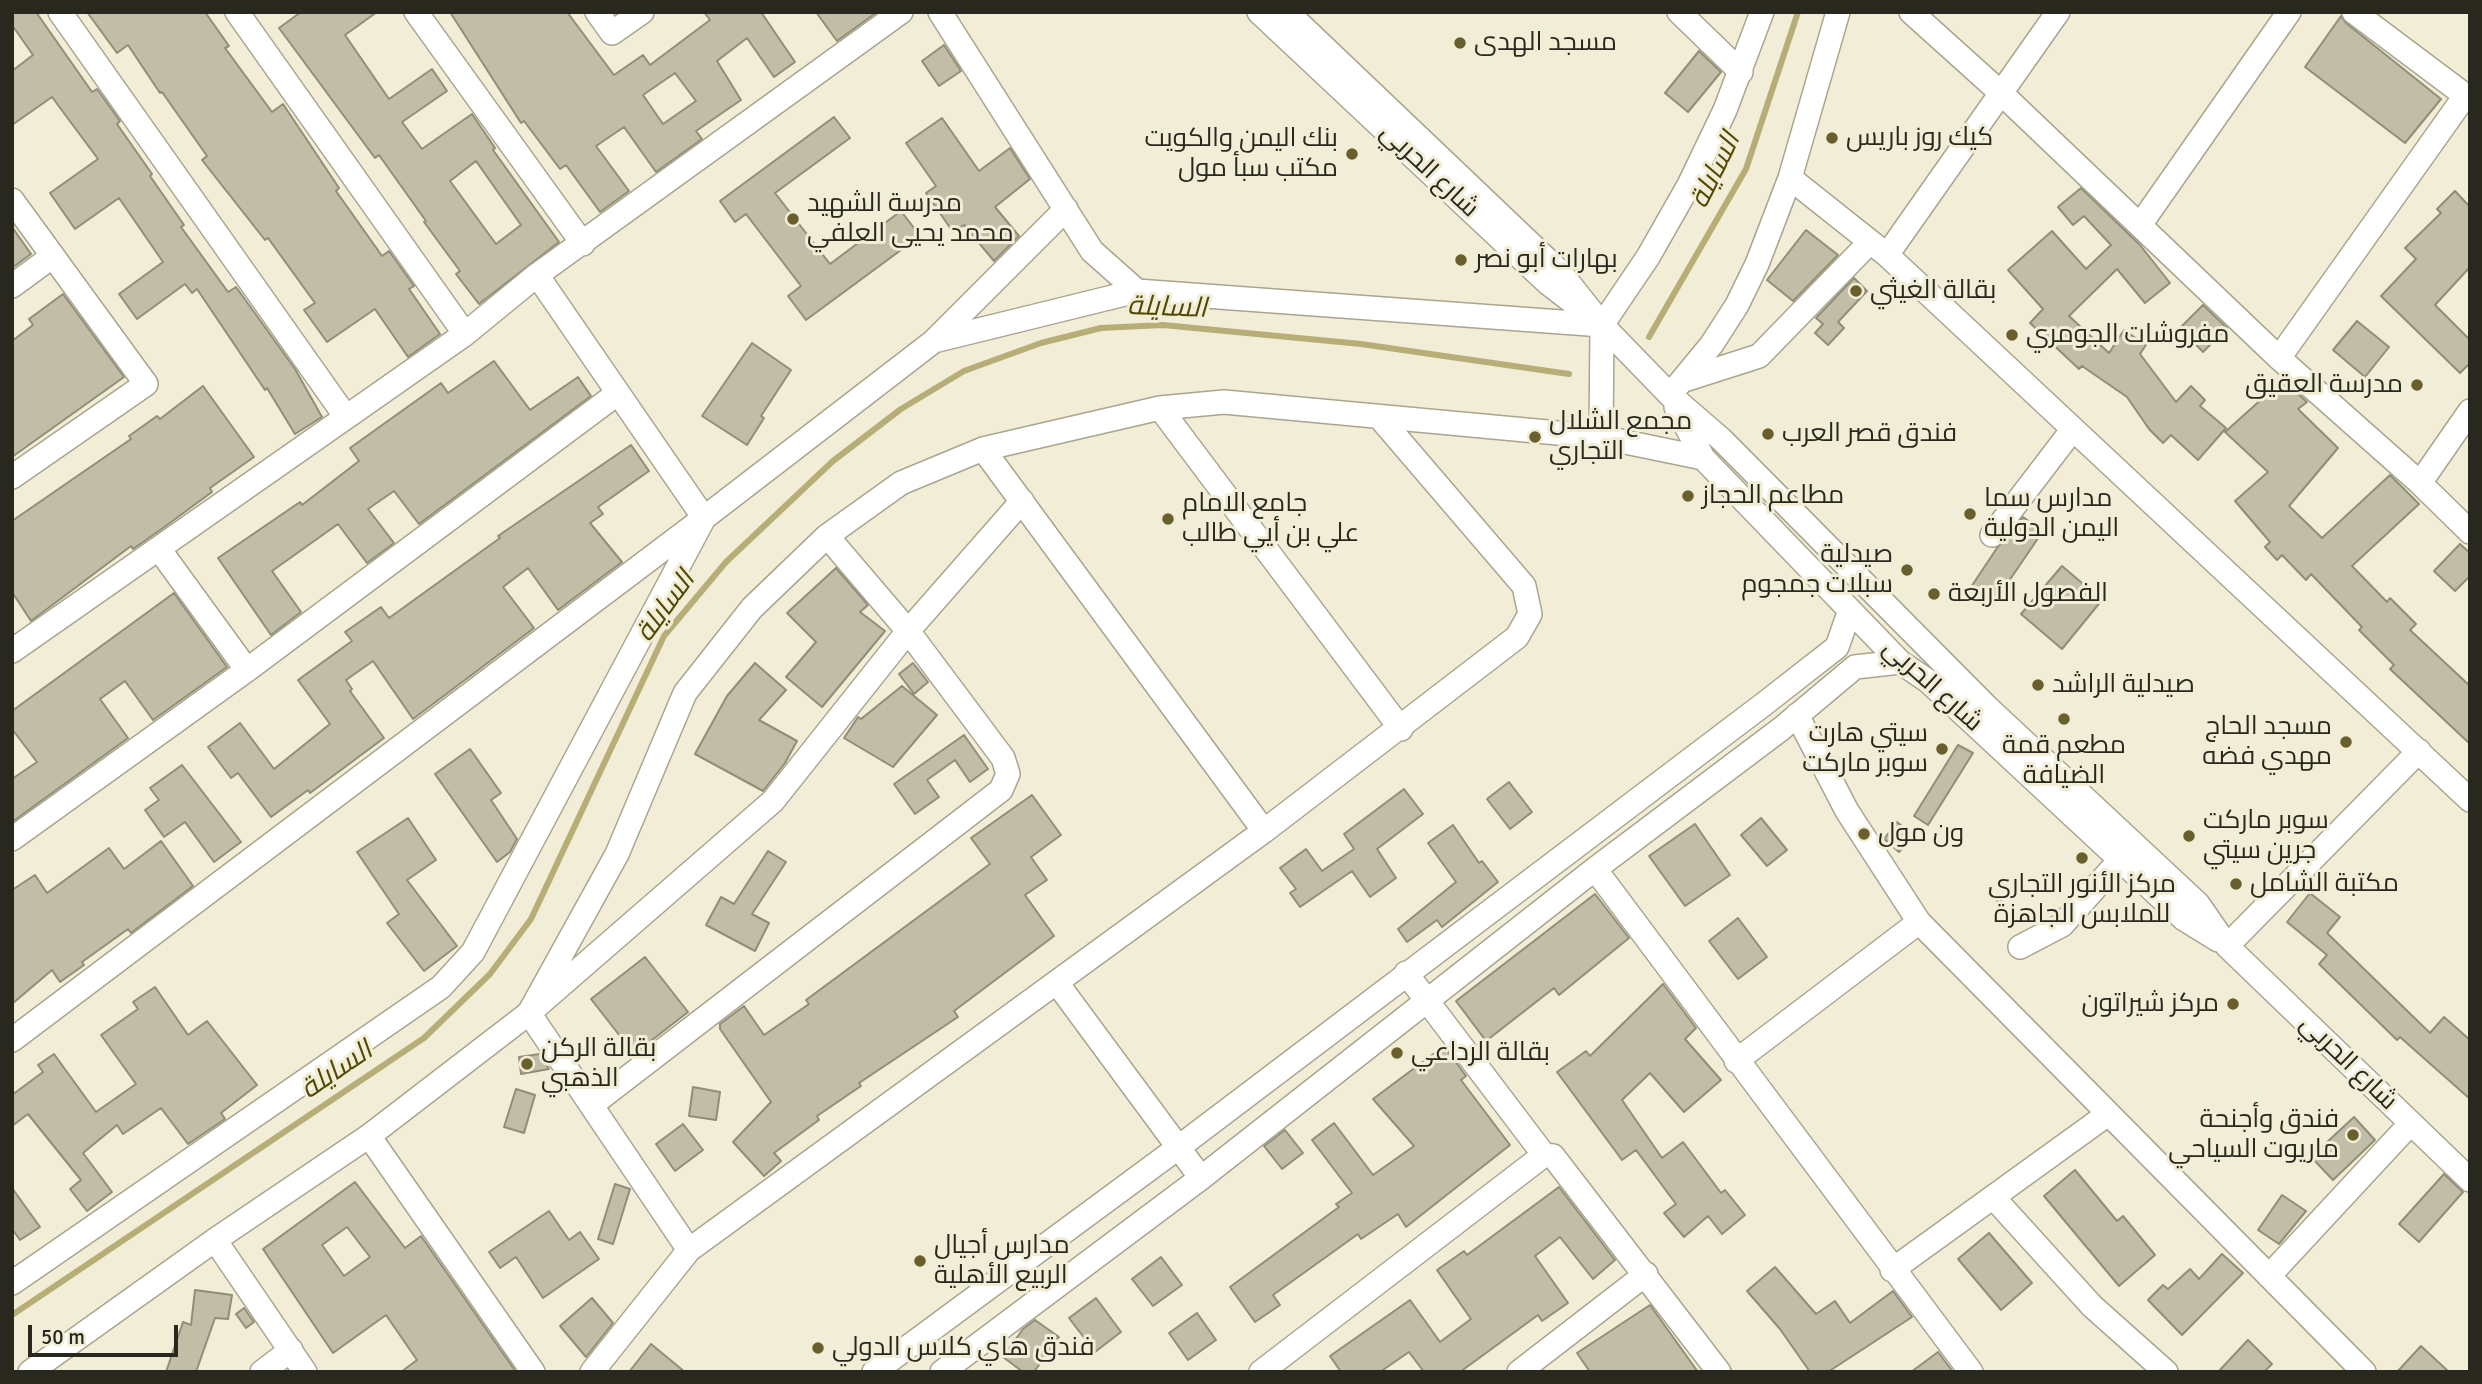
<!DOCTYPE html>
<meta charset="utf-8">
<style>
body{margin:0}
#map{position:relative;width:2482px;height:1384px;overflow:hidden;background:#f1edd6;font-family:Signika,sans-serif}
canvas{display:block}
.frame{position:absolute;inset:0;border:14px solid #29281f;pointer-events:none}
.scale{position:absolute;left:28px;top:1325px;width:150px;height:32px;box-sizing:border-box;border:4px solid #29281f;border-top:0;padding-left:9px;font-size:21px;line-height:24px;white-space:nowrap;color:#29281f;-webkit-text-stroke:5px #f1edd6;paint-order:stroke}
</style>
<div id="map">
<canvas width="2482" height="1384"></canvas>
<div class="frame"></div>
<div class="scale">50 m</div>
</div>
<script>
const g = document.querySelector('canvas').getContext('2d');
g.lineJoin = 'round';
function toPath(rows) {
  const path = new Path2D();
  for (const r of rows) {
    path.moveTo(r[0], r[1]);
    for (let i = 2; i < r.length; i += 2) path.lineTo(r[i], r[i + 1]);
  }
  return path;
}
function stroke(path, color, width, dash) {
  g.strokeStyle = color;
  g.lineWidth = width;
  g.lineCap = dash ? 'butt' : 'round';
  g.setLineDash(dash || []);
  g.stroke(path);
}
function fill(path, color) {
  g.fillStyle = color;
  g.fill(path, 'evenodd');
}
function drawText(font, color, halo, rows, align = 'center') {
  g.font = font + ' Signika,Cairo,sans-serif';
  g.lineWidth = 6;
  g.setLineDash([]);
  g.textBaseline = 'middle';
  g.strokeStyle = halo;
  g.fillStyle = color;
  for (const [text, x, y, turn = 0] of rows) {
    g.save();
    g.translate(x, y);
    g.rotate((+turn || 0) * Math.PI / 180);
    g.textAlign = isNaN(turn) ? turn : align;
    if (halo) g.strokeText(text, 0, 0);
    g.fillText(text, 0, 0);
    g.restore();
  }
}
const stream = toPath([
 [1649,337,1746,169,1798,12],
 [12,1315,424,1038,490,974,531,919,664,636,726,562,833,461,901,409,964,371,1041,343,1101,328,1163,325,1361,344,1569,374]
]);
const building = toPath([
 [12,12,36,12,92,92,97,89,120,121,117,124,152,174,150,176,184,225,181,227,228,292,236,287,295,369,322,417,295,434,267,388,265,390,197,289,192,293,185,284,137,319,119,294,163,262,119,198,75,229,50,193,98,159,52,97,12,125,12,71,33,55,12,25,12,12],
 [87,12,205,12,229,46,225,48,272,112,283,104,339,188,336,191,382,256,389,251,414,286,409,289,440,334,408,357,375,309,327,342,304,310,315,303,268,238,265,240,202,160,207,156,162,92,160,93,128,45,117,53,87,12],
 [301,12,377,12,345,35,389,99,432,69,447,91,402,122,422,149,472,114,495,148,493,150,559,242,479,304,456,274,460,271,424,222,426,221,379,155,375,158,279,28,301,12],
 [476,161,521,225,496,244,450,181,476,161],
 [450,12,567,12,614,75,643,55,650,65,710,20,704,12,761,12,795,62,774,77,747,38,717,61,741,100,696,131,702,139,656,172,624,127,596,146,629,191,600,212,566,165,560,169,524,121,521,123,450,12],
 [675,73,696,101,663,124,643,95,675,73],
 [816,12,877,12,837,41,816,12],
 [2341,16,2346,23,2441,99,2405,143,2305,67,2341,16],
 [944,45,961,71,939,86,922,61,944,45],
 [1699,51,1721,72,1688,112,1665,93,1699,51],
 [834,117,850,138,775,193,830,264,901,211,920,236,806,320,788,296,801,286,746,214,735,222,720,201,834,117],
 [942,118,979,171,1010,148,1030,179,995,207,1019,236,994,261,964,225,953,232,926,193,936,186,906,143,942,118],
 [2081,188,2140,245,2170,283,2145,303,2117,269,2069,316,2109,353,2124,330,2146,345,2140,354,2176,402,2191,386,2205,400,2200,406,2226,428,2198,460,2171,435,2163,443,2149,429,2127,397,2082,366,2079,369,2030,323,2043,309,2008,270,2052,231,2086,269,2111,245,2084,216,2073,225,2058,207,2081,188],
 [2455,191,2470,207,2470,267,2435,305,2470,340,2470,363,2460,373,2381,296,2416,259,2405,248,2441,213,2437,209,2455,191],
 [12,227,31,254,12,268,12,227],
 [1806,230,1838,255,1793,301,1767,280,1806,230],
 [1854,278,1867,291,1838,322,1844,328,1828,345,1815,333,1823,324,1816,318,1854,278],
 [63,294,124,377,12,457,12,341,33,325,29,319,63,294],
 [2203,305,2227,328,2203,352,2180,328,2203,305],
 [2357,321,2389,347,2365,377,2333,350,2357,321],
 [752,343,791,370,761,416,764,418,747,445,702,416,752,343],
 [494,361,530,410,578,377,591,396,419,524,394,491,368,509,394,543,367,563,338,524,272,571,301,612,271,635,218,558,300,502,302,505,359,461,350,448,441,383,448,393,494,361],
 [2283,380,2307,402,2298,409,2338,448,2289,506,2322,538,2390,475,2419,504,2352,566,2387,602,2390,598,2416,624,2410,630,2470,686,2470,744,2390,669,2394,665,2359,630,2362,627,2311,574,2306,580,2282,555,2277,560,2265,547,2270,542,2235,501,2268,472,2225,432,2283,380],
 [203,386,254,457,210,488,212,492,163,528,133,549,131,546,31,621,12,592,12,521,131,439,129,436,157,416,160,419,203,386],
 [631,445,649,471,598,507,603,514,590,523,622,562,558,610,528,568,503,587,534,628,413,719,373,661,346,680,352,689,350,691,384,738,310,793,308,790,271,817,238,773,231,778,208,747,240,723,274,769,330,724,298,680,352,641,345,632,381,607,389,618,500,538,498,536,631,445],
 [2023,517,2043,531,1992,606,1969,590,1997,548,2023,517],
 [2460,544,2470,553,2470,576,2455,591,2434,571,2460,544],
 [2062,566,2102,600,2062,649,2021,614,2062,566],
 [836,568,868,605,860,612,885,631,822,707,786,677,816,642,787,613,836,568],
 [174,593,227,667,153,720,125,681,100,699,128,738,12,822,12,779,37,762,12,729,12,711,174,593],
 [755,663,786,690,759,720,797,741,785,763,763,791,695,754,727,696,755,663],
 [913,663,928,682,914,694,899,674,913,663],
 [902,686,937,715,893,767,844,738,858,717,861,719,902,686],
 [964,735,988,769,970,782,955,760,927,780,939,797,915,814,894,784,964,735],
 [1958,745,1973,753,1928,825,1914,816,1958,745],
 [470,749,501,793,491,800,517,839,510,852,497,862,435,774,470,749],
 [182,765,241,842,214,862,185,822,164,837,145,810,159,800,150,788,182,765],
 [1509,782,1532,812,1510,829,1487,799,1509,782],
 [1404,789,1423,814,1377,849,1396,878,1370,897,1352,871,1300,907,1290,893,1296,889,1280,868,1306,849,1322,871,1354,849,1344,834,1404,789],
 [1032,795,1061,835,1031,857,1047,880,1025,895,1054,936,954,1011,958,1017,859,1083,861,1086,817,1116,819,1120,774,1153,781,1161,764,1176,733,1142,771,1102,720,1029,720,1024,744,1006,764,1035,809,1004,806,1000,990,864,971,838,1032,795],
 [408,818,436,860,407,880,457,946,424,971,387,923,399,914,357,852,408,818],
 [1761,818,1787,850,1767,866,1741,835,1761,818],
 [1897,822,1913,835,1899,852,1884,839,1897,822],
 [1695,824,1730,875,1685,906,1649,856,1695,824],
 [1453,825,1479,863,1482,861,1498,882,1442,927,1437,920,1407,942,1398,929,1456,882,1428,843,1453,825],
 [161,841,193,886,131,933,128,929,82,962,84,965,60,982,52,970,12,1004,12,890,35,875,47,893,109,848,124,869,161,841],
 [768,851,786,862,752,914,769,923,755,951,706,925,721,897,734,904,768,851],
 [2310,893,2340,917,2327,933,2430,1033,2444,1017,2470,1040,2470,1099,2400,1037,2397,1040,2319,964,2327,955,2287,922,2310,893],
 [1595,894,1629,938,1559,995,1554,988,1486,1041,1456,1001,1595,894],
 [1738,918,1767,957,1738,979,1709,941,1738,918],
 [645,957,688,1012,634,1054,591,999,645,957],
 [1663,984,1696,1028,1685,1039,1721,1080,1684,1112,1650,1073,1622,1100,1662,1158,1683,1142,1721,1193,1725,1190,1745,1215,1722,1234,1708,1216,1684,1237,1664,1213,1676,1204,1636,1150,1622,1160,1557,1072,1586,1051,1590,1056,1663,984],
 [155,987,188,1035,207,1021,257,1085,221,1113,225,1119,188,1144,161,1108,123,1134,117,1125,83,1153,112,1192,87,1211,70,1189,81,1180,28,1114,12,1126,12,1095,43,1072,38,1065,54,1054,96,1112,136,1084,101,1035,138,1009,133,1002,155,987],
 [1444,1046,1466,1076,1461,1080,1510,1145,1406,1227,1398,1214,1361,1239,1358,1234,1273,1295,1280,1305,1255,1322,1230,1287,1339,1207,1336,1204,1352,1193,1312,1140,1334,1123,1373,1175,1414,1146,1373,1099,1444,1046],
 [540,1054,549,1069,521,1074,519,1057,540,1054],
 [693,1087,720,1092,716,1120,689,1116,693,1087],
 [516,1089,535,1095,524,1133,504,1127,516,1089],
 [2354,1117,2375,1140,2333,1180,2311,1157,2354,1117],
 [683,1124,703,1150,675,1171,656,1144,683,1124],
 [1285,1130,1303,1153,1282,1169,1264,1146,1285,1130],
 [2075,1170,2117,1221,2123,1216,2155,1255,2119,1286,2044,1196,2075,1170],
 [2444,1174,2463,1192,2419,1242,2399,1224,2444,1174],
 [355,1182,405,1248,421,1236,516,1372,401,1372,417,1360,386,1315,333,1353,263,1249,355,1182],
 [347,1227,370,1257,344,1276,322,1245,347,1227],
 [615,1184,630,1189,613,1244,598,1239,615,1184],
 [1559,1187,1615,1260,1593,1279,1560,1237,1535,1256,1568,1303,1542,1321,1538,1315,1460,1372,1424,1372,1409,1352,1380,1372,1341,1372,1330,1356,1410,1300,1440,1342,1471,1319,1437,1270,1464,1251,1467,1255,1559,1187],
 [12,1188,40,1227,20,1240,12,1229,12,1188],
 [2282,1195,2306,1211,2279,1244,2258,1230,2282,1195],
 [549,1211,569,1240,580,1232,599,1259,543,1298,516,1257,500,1268,489,1252,549,1211],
 [1989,1233,2032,1283,2001,1310,1958,1259,1989,1233],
 [2222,1254,2243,1273,2182,1335,2148,1300,2163,1285,2168,1289,2190,1269,2199,1279,2222,1254],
 [1161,1257,1182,1285,1153,1306,1132,1279,1161,1257],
 [1775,1267,1816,1314,1835,1301,1850,1323,1893,1291,1912,1317,1828,1372,1810,1372,1780,1329,1747,1291,1775,1267],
 [195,1290,232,1295,228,1319,215,1318,196,1372,166,1372,183,1322,191,1325,195,1290],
 [592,1298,613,1323,586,1357,560,1326,592,1298],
 [1096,1298,1121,1332,1095,1352,1069,1318,1096,1298],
 [1650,1305,1698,1372,1590,1372,1577,1353,1650,1305],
 [244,1308,254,1322,246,1328,236,1314,244,1308],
 [1197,1313,1216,1340,1188,1360,1169,1333,1197,1313],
 [1035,1320,1059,1337,1034,1372,1023,1372,1003,1357,1023,1329,1035,1320],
 [2248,1340,2272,1364,2264,1372,2218,1372,2248,1340],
 [651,1344,685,1372,629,1372,651,1344],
 [2421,1346,2449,1372,2397,1372,2421,1346],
 [1938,1352,1953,1372,1911,1372,1938,1352]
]);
const minor = toPath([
 [60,12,346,417],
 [237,12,465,334],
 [416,12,583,244],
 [597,12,612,33,642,12],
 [940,12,1092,251,1137,291],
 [1259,12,1549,284,1575,304],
 [1287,12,1560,272,1602,325,1670,395,1721,439,1988,708,2198,904,2227,946,2470,1180],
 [1679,12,1741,72],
 [1911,12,2001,93,2279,358,2420,483,2470,532],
 [2354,12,2470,99],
 [1790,178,1887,255,2470,800],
 [12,200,146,384,12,477],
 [2140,225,2289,12],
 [1887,255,2058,12],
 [12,286,53,256],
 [934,341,1066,209],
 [2279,358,2465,96],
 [1684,380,1759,356,1870,242],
 [1670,395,1712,344,1737,305,1757,264,1790,178,1838,12],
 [1676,407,1703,458,1900,662,1928,681,2184,919,2218,940],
 [1160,408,1401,729],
 [1601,437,1602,325,1648,257,1689,185,1725,110,1762,12],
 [983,449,1264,831],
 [2420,483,2470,411],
 [1992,535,2073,429],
 [159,549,247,670],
 [12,651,465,334,537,275,901,12],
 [1797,715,1847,811,1919,922],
 [12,839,247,670,618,393],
 [1595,869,1971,1372],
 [2227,946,2419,751],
 [2020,947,2062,925,2120,860],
 [1406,973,1544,1155],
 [1057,983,1201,1178],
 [12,1040,704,518,537,275],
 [1736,1061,1919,922,2364,1372],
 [593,1104,1001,790,1008,774,1003,758,908,631,827,536],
 [369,1136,533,1372],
 [1993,1197,2092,1306,2166,1372],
 [215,1240,305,1372],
 [689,1250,529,1013,773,801,908,631,1022,501],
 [1892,1270,2108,1114],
 [2269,1276,2411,1123],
 [12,1283,441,987,473,952,704,518,934,341,1137,291,1602,325],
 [30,1372,215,1240,369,1136,529,1013,617,854,685,693,752,608,827,536,901,483,983,449,1160,408,1224,402,1601,437,1703,458],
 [262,1372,291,1350],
 [592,1372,689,1250,1264,831,1517,637,1530,614,1524,586,1381,419],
 [874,1372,1179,1147,1764,704,1837,647,1850,610],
 [942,1372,1201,1178,1595,869,1781,729,1855,667,1900,662],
 [1261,1372,1544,1155,1553,1156,1719,1372],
 [1519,1372,1646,1274]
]);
const markers = [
 [1460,43,7,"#685f2c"],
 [1832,138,7,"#685f2c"],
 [1352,154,7,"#685f2c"],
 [793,219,7,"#685f2c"],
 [1461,260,7,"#685f2c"],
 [1856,291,7,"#685f2c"],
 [2012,335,7,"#685f2c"],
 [2417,385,7,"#685f2c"],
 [1768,434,7,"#685f2c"],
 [1535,437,7,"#685f2c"],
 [1688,496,7,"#685f2c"],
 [1970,514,7,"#685f2c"],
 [1168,519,7,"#685f2c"],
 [1907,570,7,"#685f2c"],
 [1934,594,7,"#685f2c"],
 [2038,685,7,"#685f2c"],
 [2064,719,7,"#685f2c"],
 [2346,742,7,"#685f2c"],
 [1942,749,7,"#685f2c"],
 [1864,834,7,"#685f2c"],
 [2189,836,7,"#685f2c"],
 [2082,858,7,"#685f2c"],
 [2236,884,7,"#685f2c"],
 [2233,1004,7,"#685f2c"],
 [1397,1053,7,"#685f2c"],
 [527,1064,7,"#685f2c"],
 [2353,1135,7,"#685f2c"],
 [920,1261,7,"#685f2c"],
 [818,1348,7,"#685f2c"]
];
const poiNames = [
 ["مسجد الهدى",1474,43],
 ["كيك روز باريس",1846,138],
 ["بنك اليمن والكويت",1338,139,"right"],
 ["مكتب سبأ مول",1338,169,"right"],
 ["مدرسة الشهيد",807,204],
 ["محمد يحيى العلفي",807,234],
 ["بهارات أبو نصر",1475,260],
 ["بقالة الغيثي",1870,291],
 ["مفروشات الجومري",2026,335],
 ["مدرسة العقيق",2403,385,"right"],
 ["مجمع الشلال",1549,422],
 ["التجاري",1549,452],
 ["فندق قصر العرب",1782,434],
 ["مطاعم الحجاز",1702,496],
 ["مدارس سما",1984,499],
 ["اليمن الدولية",1984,529],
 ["جامع الامام",1182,504],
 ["علي بن أيي طالب",1182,534],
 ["صيدلية",1893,555,"right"],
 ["سبلات جمجوم",1893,585,"right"],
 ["الفصول الأربعة",1948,594],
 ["صيدلية الراشد",2052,685],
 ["مسجد الحاج",2332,727,"right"],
 ["مهدي فضه",2332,757,"right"],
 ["سيتي هارت",1928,734,"right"],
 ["سوبر ماركت",1928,764,"right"],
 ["مطعم قمة",2064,746,"center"],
 ["الضيافة",2064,776,"center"],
 ["سوبر ماركت",2203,821],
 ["جرين سيتي",2203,851],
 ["ون مول",1878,834],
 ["مكتبة الشامل",2250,884],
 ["مركز الأنور التجاري",2082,885,"center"],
 ["للملابس الجاهزة",2082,915,"center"],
 ["مركز شيراتون",2219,1004,"right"],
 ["بقالة الركن",541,1049],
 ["الذهبي",541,1079],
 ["بقالة الرداعي",1411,1053],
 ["فندق وأجنحة",2339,1120,"right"],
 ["ماريوت السياحي",2339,1150,"right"],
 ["مدارس أجيال",934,1246],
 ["الربيع الأهلية",934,1276],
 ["فندق هاي كلاس الدولي",832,1348]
];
const streetNames = [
 ["شارع الحربي",1429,171,43],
 ["شارع الحربي",1932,686,42],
 ["شارع الحربي",2348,1063,44]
];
const waterNames = [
 ["السايلة",1716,171,-64],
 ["السايلة",1167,308,2],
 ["السايلة",666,607,-54],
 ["السايلة",337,1071,-34]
];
stroke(stream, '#b6ad77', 6);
fill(building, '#c1bda7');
stroke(building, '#918e78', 2);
stroke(minor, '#a9a58f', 26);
stroke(minor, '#fff', 23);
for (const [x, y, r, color] of markers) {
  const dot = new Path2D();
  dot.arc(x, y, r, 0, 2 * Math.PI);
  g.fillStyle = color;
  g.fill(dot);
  stroke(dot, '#f1edd6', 2.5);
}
drawText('26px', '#29281f', '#f1edd6', poiNames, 'left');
drawText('26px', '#29281f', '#f1edd6', streetNames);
drawText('italic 28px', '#524802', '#f1edd6', waterNames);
</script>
